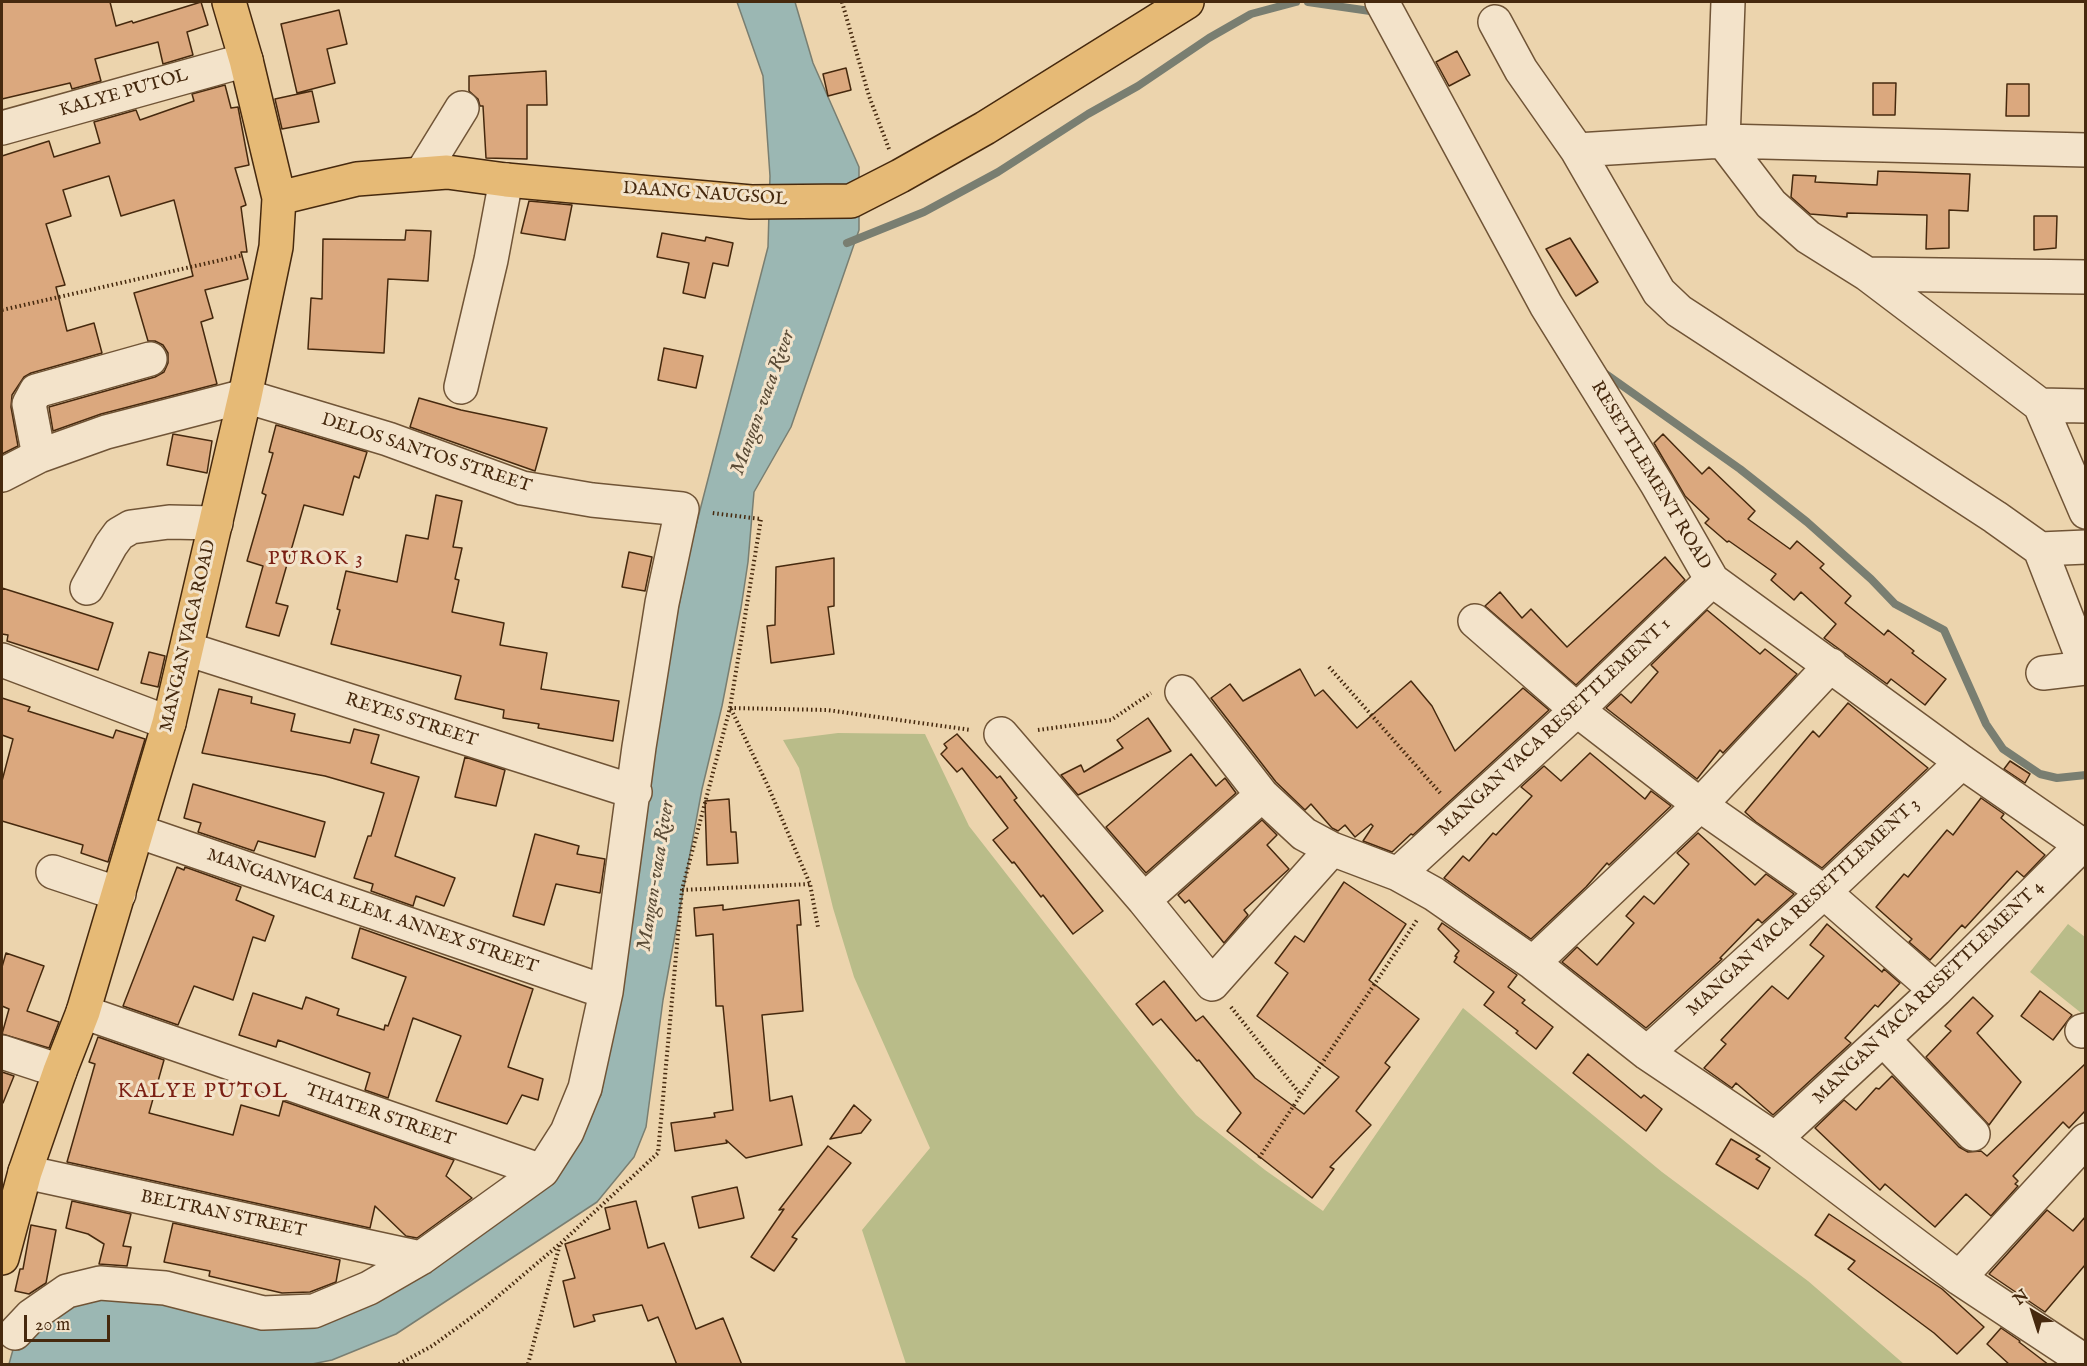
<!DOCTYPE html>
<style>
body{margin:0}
#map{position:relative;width:2087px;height:1366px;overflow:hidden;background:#ecd4ad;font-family:"IM FELL English",serif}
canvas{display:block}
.frame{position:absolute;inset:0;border:3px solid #46290e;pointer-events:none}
.north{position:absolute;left:2003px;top:1282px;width:60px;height:60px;-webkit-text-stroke:4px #f3e3ca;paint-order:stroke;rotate:321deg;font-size:16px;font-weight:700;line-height:24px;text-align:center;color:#46290e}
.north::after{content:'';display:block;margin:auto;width:21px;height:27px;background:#46290e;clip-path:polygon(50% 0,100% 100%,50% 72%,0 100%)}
.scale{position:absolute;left:24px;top:1315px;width:86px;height:27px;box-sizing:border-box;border:3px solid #46290e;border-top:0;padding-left:8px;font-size:18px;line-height:21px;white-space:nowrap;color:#46290e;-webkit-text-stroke:4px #f3e3ca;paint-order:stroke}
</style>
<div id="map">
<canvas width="2087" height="1366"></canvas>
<div class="frame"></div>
<div class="north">N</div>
<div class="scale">20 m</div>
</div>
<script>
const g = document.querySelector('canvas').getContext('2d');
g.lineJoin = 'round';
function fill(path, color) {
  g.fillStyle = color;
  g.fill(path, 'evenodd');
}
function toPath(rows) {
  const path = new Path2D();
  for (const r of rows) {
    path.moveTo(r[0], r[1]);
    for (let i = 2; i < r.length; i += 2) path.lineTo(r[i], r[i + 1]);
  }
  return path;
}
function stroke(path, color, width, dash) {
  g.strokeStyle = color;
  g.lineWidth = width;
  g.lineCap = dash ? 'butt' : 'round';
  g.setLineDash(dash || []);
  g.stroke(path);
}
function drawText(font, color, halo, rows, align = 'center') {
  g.font = font + ' "IM FELL English",serif';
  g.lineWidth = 6;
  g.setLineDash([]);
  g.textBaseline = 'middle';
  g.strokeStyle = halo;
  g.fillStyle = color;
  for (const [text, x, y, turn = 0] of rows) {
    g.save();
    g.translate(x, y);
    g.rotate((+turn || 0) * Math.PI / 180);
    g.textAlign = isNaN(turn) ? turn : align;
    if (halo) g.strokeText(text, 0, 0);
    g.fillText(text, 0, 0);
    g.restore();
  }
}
const green = toPath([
 [838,733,925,734,969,826,1178,1094,1196,1115,1265,1170,1323,1211,1463,1008,1662,1172,1808,1281,1904,1364,906,1364,862,1230,930,1148,854,977,833,908,799,768,783,740],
 [2068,924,2085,937,2085,1016,2030,972]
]);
const water = toPath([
 [737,2,795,2,813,63,859,167,859,230,791,427,754,492,748,562,741,608,722,706,702,789,663,1000,646,1127,634,1157,597,1202,396,1334,332,1360,312,1364,9,1364,14,1346,84,1299,128,1291,285,1323,547,1178,601,1095,618,997,653,732,692,541,768,247,770,176,763,76,737,2]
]);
const stream = toPath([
 [1308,2,1377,12],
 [847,243,924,212,998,172,1088,114,1138,86,1209,38,1251,14,1296,2],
 [1603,372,1740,469,1807,522,1871,579,1895,604,1944,630,1986,724,2003,749,2040,774,2057,778,2086,775]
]);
const building = toPath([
 [2,2,110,2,116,26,132,21,133,23,201,2,208,25,187,32,193,55,163,64,158,42,95,59,101,81,72,89,70,83,2,99,2,2],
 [339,10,347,44,327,49,335,83,297,93,281,24,339,10],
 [1457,51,1470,75,1449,86,1436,62,1457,51],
 [846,68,851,90,828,96,823,74,846,68],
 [546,71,547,105,527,105,527,159,486,158,483,106,480,106,478,99,469,91,469,76,546,71],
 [1873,83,1896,83,1895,115,1873,115,1873,83],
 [2007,84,2029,84,2029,116,2006,116,2007,84],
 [225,85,231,108,238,107,249,165,235,168,246,205,241,207,247,252,241,252,248,279,205,290,213,318,201,322,217,384,101,414,53,431,49,407,155,377,164,372,168,363,168,353,163,345,155,341,148,341,134,293,193,276,174,200,121,216,109,176,63,190,71,216,46,224,65,285,56,287,67,331,94,323,102,353,31,373,24,377,12,395,11,407,18,446,2,454,2,156,49,141,54,157,100,143,94,122,136,110,140,120,194,101,192,94,225,85],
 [312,91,319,122,282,129,275,99,312,91],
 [1878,171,1970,174,1968,211,1949,210,1949,248,1926,249,1927,215,1847,213,1847,217,1810,214,1791,197,1793,175,1816,176,1815,182,1877,185,1878,171],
 [529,201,572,205,565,240,521,233,529,201],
 [2034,216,2057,216,2056,248,2034,250,2034,216],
 [406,230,431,231,428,281,388,279,384,353,308,349,311,298,322,299,323,239,405,240,406,230],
 [662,233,705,241,706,237,733,243,728,266,713,263,705,298,683,293,689,263,657,257,662,233],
 [1570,238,1598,282,1576,296,1546,249,1570,238],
 [664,348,703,356,696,388,658,380,664,348],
 [419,398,461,410,547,428,535,471,410,427,419,398],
 [276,425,367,452,359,478,354,476,343,515,304,505,276,603,288,606,279,636,246,627,263,566,247,561,266,495,262,493,273,453,269,452,276,425],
 [173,434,212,441,207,473,167,465,173,434],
 [1663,434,1702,474,1709,467,1755,511,1748,519,1790,549,1797,541,1824,564,1820,568,1851,596,1845,603,1884,635,1888,630,1914,651,1912,653,1946,679,1925,705,1891,679,1887,684,1824,638,1836,624,1801,592,1794,600,1771,580,1776,574,1729,541,1727,542,1705,523,1709,519,1685,496,1654,443,1663,434],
 [436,495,462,501,453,547,462,548,455,579,459,580,452,612,504,623,500,645,547,653,541,689,619,701,613,741,538,728,539,724,503,718,504,710,455,699,461,676,331,644,340,610,337,609,346,571,397,582,406,535,428,539,436,495],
 [629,552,652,557,645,591,622,587,629,552],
 [1665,557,1685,580,1576,685,1485,606,1500,592,1522,618,1531,609,1567,647,1665,557],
 [834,558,834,606,828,607,834,654,771,663,767,626,775,625,776,567,834,558],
 [2,588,113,623,98,670,7,641,8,635,2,634,2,588],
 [1707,610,1760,654,1765,649,1797,674,1723,753,1720,750,1697,779,1606,708,1621,694,1631,703,1658,672,1651,665,1707,610],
 [149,652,165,656,158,687,141,683,149,652],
 [1300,669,1315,696,1323,690,1357,728,1411,681,1432,706,1455,751,1523,688,1549,710,1413,835,1411,834,1392,852,1363,841,1373,826,1371,824,1355,837,1345,825,1338,831,1332,828,1311,804,1305,810,1276,782,1211,698,1230,684,1243,701,1300,669],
 [219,689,252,697,251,703,295,714,291,731,350,743,354,729,379,735,371,763,419,777,395,856,455,878,444,906,416,896,413,906,371,891,373,884,354,878,368,836,371,836,384,793,325,776,202,753,219,689],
 [2,698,30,707,28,711,113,738,116,730,145,739,108,862,81,853,83,845,2,821,2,781,13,739,2,735,2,698],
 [1848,703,1928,768,1822,868,1756,822,1745,812,1813,731,1819,737,1848,703],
 [1148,718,1171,751,1078,795,1061,775,1081,765,1084,772,1123,748,1117,740,1148,718],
 [957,734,997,778,1000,776,1017,798,1014,800,1103,911,1073,934,1043,895,1041,897,1014,862,1012,863,993,840,1008,828,962,768,957,772,941,754,947,748,944,744,957,734],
 [1590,753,1645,799,1651,791,1671,806,1609,865,1607,863,1586,887,1531,939,1444,878,1463,856,1469,861,1493,833,1496,835,1532,796,1521,787,1544,766,1561,781,1590,753],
 [1191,754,1216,786,1225,778,1236,793,1146,873,1106,827,1191,754],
 [465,757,505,770,496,806,455,797,465,757],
 [2010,761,2030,774,2025,783,2004,769,2010,761],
 [193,784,325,822,315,857,258,841,254,851,198,832,201,823,184,818,193,784],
 [1981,798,2004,814,2001,818,2045,855,2024,877,2017,871,1965,928,1962,925,1930,960,1909,942,1912,939,1876,907,1904,874,1908,877,1947,830,1953,835,1981,798],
 [729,799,731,832,736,832,738,863,707,865,705,801,729,799],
 [1262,820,1277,835,1267,845,1289,869,1244,910,1248,915,1224,943,1189,900,1185,903,1178,895,1262,820],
 [1698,833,1755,885,1766,874,1794,894,1762,923,1758,919,1720,958,1722,959,1646,1028,1562,962,1577,947,1597,965,1634,923,1626,916,1644,896,1654,904,1689,864,1677,853,1698,833],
 [535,834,579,846,577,854,605,859,600,893,556,884,544,925,513,916,535,834],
 [177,867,184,870,185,867,241,887,236,900,274,916,265,941,253,937,233,1000,194,986,178,1025,123,1006,177,867],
 [1344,882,1406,924,1369,980,1419,1019,1385,1063,1390,1067,1356,1111,1371,1125,1330,1167,1334,1169,1312,1198,1227,1131,1241,1113,1199,1060,1197,1061,1161,1019,1153,1025,1136,1004,1164,981,1196,1021,1203,1016,1255,1078,1304,1114,1339,1077,1257,1016,1288,973,1275,963,1295,936,1304,942,1344,882],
 [799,900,801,925,797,925,803,1011,762,1015,770,1101,792,1096,802,1145,746,1158,726,1140,727,1143,675,1151,671,1123,715,1117,714,1113,733,1110,723,1006,716,1006,713,934,696,936,694,908,723,905,723,910,799,900],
 [1442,923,1517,975,1508,987,1525,1000,1522,1003,1553,1027,1536,1049,1516,1033,1518,1031,1484,1005,1494,992,1454,962,1457,957,1455,956,1459,951,1438,929,1442,923],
 [1827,924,1882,972,1884,969,1900,983,1878,1007,1875,1005,1845,1038,1851,1043,1773,1115,1736,1083,1732,1088,1704,1068,1726,1044,1721,1040,1772,986,1788,999,1824,956,1810,945,1827,924],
 [360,928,533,989,508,1067,543,1079,538,1100,522,1095,507,1124,436,1101,461,1036,413,1018,388,1098,365,1090,370,1073,278,1040,276,1047,239,1035,253,993,302,1009,306,997,339,1009,337,1015,384,1030,385,1025,388,1026,406,977,352,958,360,928],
 [6,953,44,966,27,1011,59,1022,49,1048,2,1034,9,1009,2,1006,2,967,6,953],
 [2040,991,2072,1015,2053,1040,2021,1016,2040,991],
 [1973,997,1993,1016,1977,1033,2021,1082,1989,1125,1926,1057,1951,1031,1945,1026,1973,997],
 [98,1037,164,1060,149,1113,233,1135,241,1105,279,1116,283,1101,454,1160,446,1176,472,1198,417,1238,406,1236,375,1206,370,1228,67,1162,95,1064,89,1062,98,1037],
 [1588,1054,1641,1098,1644,1095,1662,1109,1646,1131,1573,1073,1588,1054],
 [2085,1064,2085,1111,2069,1128,2063,1122,2013,1176,2018,1181,2015,1184,2018,1186,1991,1216,1966,1194,1935,1227,1885,1184,1880,1190,1815,1128,1844,1100,1856,1110,1876,1088,1879,1089,1892,1076,1959,1147,1968,1152,1981,1151,1987,1156,2085,1064],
 [2,1072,14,1076,3,1103,2,1103,2,1072],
 [854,1105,871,1120,861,1133,830,1139,854,1105],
 [1731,1139,1760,1156,1756,1159,1770,1168,1758,1189,1716,1164,1731,1139],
 [828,1146,851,1163,792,1237,797,1239,774,1271,751,1257,784,1209,779,1210,828,1146],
 [737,1187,744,1218,699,1228,692,1197,737,1187],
 [72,1201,131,1214,123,1246,131,1247,127,1266,99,1264,104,1244,88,1234,66,1228,72,1201],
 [636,1201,648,1248,664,1243,696,1329,723,1318,742,1365,677,1365,658,1317,648,1321,642,1305,593,1315,595,1321,574,1327,563,1281,575,1278,565,1244,610,1229,605,1208,636,1201],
 [2047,1210,2073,1231,2085,1217,2085,1265,2045,1312,1989,1274,2047,1210],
 [1829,1214,1942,1289,1984,1327,1957,1354,1934,1333,1848,1269,1855,1261,1815,1235,1829,1214],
 [173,1223,340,1260,336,1282,310,1292,282,1293,209,1276,210,1271,164,1262,173,1223],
 [31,1225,56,1230,46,1283,29,1294,15,1291,20,1269,23,1269,31,1225],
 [2001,1328,2020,1341,2019,1342,2049,1365,2010,1365,1987,1344,2001,1328]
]);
const path = toPath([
 [842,2,869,96,889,149],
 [2,310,243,255],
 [1329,667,1442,795],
 [730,708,827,710,971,730],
 [731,709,767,784,810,884,818,927],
 [1038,730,1111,720,1151,693],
 [682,890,810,884],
 [1231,1007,1301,1095],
 [1259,1158,1417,920],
 [399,1364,432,1346,483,1309,561,1243,658,1153,682,890,730,708,761,519,712,513],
 [528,1364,560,1244]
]);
const minor = toPath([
 [1382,2,1546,305,1657,484,1712,580,1962,762,2086,848],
 [1728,2,1723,141,1771,204,1808,237,1867,274,2040,405,2086,512],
 [1495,22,1521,70,1577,150,1659,292,1679,311,1995,517,2040,549,2086,547],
 [2,128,246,60],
 [1577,150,1723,141,2086,150],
 [422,173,462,108],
 [1867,274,2086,277],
 [461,387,491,260,506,180],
 [2040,405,2086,406],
 [39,456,29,404,36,391,150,359],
 [2,475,39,456,106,432,245,396,388,439,522,488,592,500,682,509,662,603,639,747,606,992,585,1088,567,1132,542,1171,421,1258,369,1288,314,1311,263,1313,165,1288,100,1283,67,1291,31,1316,15,1333],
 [2040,549,2086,667],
 [87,588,111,545,119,534,131,527,169,522,216,523],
 [1475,621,1577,710,1700,805,1824,892,1936,990],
 [187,649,635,792],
 [2,660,169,723],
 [2043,673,2086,668],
 [1182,692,1262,795,1304,834,1332,849],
 [1001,734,1144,900,1212,984,1332,849,1398,874,1434,894,1533,963,1647,1053,1775,1139,1959,1278,2086,1362],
 [137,831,606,992],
 [53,872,119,894],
 [1398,874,1577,710,1712,580],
 [1144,900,1262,795],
 [1533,963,1700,805,1831,665],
 [83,1012,542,1171],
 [2082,1031,2086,1030],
 [1883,1039,1973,1134],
 [2,1052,60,1071],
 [1647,1053,1824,892,1962,762],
 [1775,1139,1936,990,2082,845],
 [25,1172,421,1258],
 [1959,1278,2086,1140]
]);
const major = toPath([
 [279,198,357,179,447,172,506,180,751,202,851,201,900,176,985,128,1187,2],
 [2,1258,25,1172,60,1071,83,1012,169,723,245,396,276,247,279,198,246,60,229,2]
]);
const streetNames = [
 ["KALYE PUTOL",124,94,-16],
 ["DAANG NAUGSOL",705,195,4],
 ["DELOS SANTOS STREET",426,454,18],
 ["RESETTLEMENT ROAD",1650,476,59],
 ["MANGAN VACA ROAD",189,636,-77],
 ["REYES STREET",411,721,18],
 ["MANGAN VACA RESETTLEMENT 1",1555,728,-43],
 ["MANGAN VACA RESETTLEMENT 3",1804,908,-43],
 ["MANGANVACA ELEM. ANNEX STREET",372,912,19],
 ["MANGAN VACA RESETTLEMENT 4",1929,993,-44],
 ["THATER STREET",380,1116,19],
 ["BELTRAN STREET",223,1215,12]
];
const waterNames = [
 ["Mangan-vaca River",764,403,-70],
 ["Mangan-vaca River",657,876,-81]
];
const neighbourhoodNames = [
 ["PUROK 3",316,560]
];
const quarterNames = [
 ["KALYE PUTOL",203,1093]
];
fill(green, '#b9bc89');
fill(water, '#9bb7b3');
stroke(water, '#797e71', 1.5);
stroke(stream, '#797e71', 8);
fill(building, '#dba87e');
stroke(building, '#46290e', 1.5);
stroke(minor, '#705436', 36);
stroke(major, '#46290e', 36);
stroke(path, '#46290e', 4, [1.5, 3]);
stroke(minor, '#f3e3ca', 33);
stroke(major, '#e6ba76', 33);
drawText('18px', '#46290e', '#f3e3ca', streetNames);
drawText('italic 20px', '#5b4c37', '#f3e3ca', waterNames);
g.letterSpacing = '1.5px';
drawText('20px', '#7a1f14', '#f3e3ca', neighbourhoodNames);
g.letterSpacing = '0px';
g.letterSpacing = '1.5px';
drawText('21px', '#7a1f14', '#f3e3ca', quarterNames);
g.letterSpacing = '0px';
</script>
